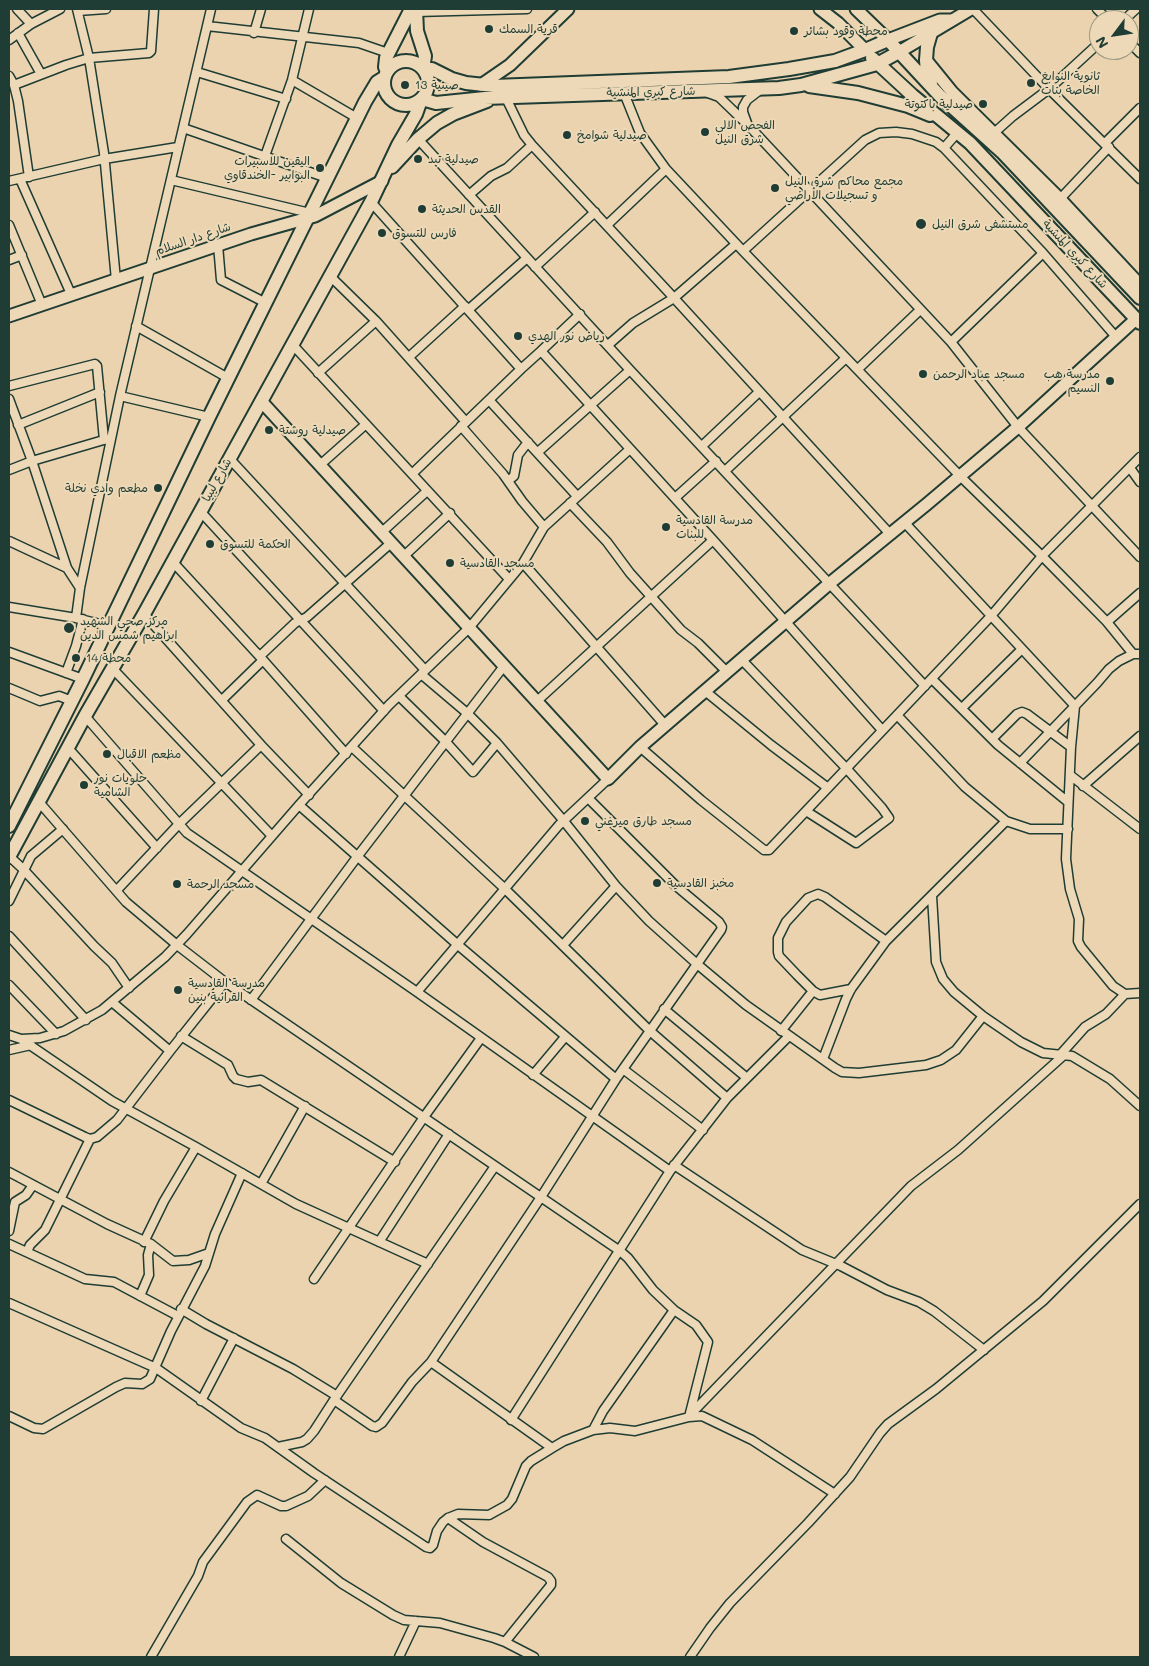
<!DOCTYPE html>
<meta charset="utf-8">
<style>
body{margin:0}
#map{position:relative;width:1149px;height:1666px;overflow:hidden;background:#ecd3af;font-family:Mali,sans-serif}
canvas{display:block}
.frame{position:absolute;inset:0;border:10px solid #1f3d34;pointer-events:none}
.north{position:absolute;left:1089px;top:10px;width:50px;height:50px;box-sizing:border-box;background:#edd9b7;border:1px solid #9b9b83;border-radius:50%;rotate:239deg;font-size:14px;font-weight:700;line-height:20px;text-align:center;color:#1f3d34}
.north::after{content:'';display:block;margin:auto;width:18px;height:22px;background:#1f3d34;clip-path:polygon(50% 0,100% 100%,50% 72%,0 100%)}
</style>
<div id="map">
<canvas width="1149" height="1666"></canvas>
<div class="frame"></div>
<div class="north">N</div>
</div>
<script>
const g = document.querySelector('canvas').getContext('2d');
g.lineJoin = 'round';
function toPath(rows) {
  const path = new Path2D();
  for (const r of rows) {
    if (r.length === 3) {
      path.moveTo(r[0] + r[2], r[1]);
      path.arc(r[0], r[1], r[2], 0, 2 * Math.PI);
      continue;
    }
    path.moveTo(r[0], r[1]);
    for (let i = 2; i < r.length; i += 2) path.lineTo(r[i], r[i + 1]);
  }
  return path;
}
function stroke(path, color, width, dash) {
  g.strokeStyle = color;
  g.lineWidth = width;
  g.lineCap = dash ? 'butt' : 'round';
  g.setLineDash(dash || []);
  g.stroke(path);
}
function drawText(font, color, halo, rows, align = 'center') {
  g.font = font + ' Mali,"Playpen Sans Arabic",sans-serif';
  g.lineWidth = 4;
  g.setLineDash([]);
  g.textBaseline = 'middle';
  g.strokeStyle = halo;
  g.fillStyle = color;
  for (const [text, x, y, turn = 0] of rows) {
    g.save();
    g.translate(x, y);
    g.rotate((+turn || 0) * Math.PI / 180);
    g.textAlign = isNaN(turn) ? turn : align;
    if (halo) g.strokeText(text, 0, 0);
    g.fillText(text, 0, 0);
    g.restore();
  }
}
const street = toPath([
 [17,9,31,24],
 [77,9,89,58,104,153,116,280],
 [973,9,1049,89,1140,179],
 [1097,9,1108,20],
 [78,11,106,9],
 [416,12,527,9],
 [1124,20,1136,9],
 [207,26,359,43,388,53],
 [18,33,41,74],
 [254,33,261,9],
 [9,40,31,24,60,9],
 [1129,42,1140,53],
 [197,72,286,99],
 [9,76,14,85,18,101,29,177],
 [292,80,357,118],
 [14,85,66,65,89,58,149,53,151,51,154,9],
 [624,93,640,133,666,169,743,251,960,476,1042,556,1107,622,1133,654],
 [708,93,719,97,748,125,951,342,1018,427,1140,557],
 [506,98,524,135,532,145,674,298,890,534],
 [747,123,743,112,743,107,747,100,760,90],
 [183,128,327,178],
 [994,133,1013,116,1049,89,1099,43],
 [418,139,630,370,925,686],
 [1105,143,1140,108],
 [944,148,958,132],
 [265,156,292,80,309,9],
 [20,179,71,294],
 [171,180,310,213],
 [9,181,104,159,178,147],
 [469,195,491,176,507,168,532,145],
 [1060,199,1109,147],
 [371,202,521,369,541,351,713,540,882,730],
 [9,225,42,305],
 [607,225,666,169],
 [218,245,221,280,266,303],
 [743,251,865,140,879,133,896,132,912,134,936,142,944,148,1043,253,1116,337],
 [9,260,22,255],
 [535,267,595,212],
 [330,276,376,321,466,422],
 [468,310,527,258],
 [136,326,228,378],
 [951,342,1043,253],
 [292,344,509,579],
 [608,345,633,323,674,298,736,244],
 [541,351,580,314],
 [409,357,465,306],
 [858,369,920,310],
 [318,373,376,321],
 [9,386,95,364,97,366,104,440],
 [120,396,209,417],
 [9,399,32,461,67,568,80,588],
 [489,400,577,496],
 [18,425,100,392],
 [461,426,503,474,522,501,544,527],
 [702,446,759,392],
 [538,452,630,370],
 [229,458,425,670],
 [320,465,365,425],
 [1130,468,1140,482],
 [9,470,32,461,107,439],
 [725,471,846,358],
 [412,474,521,369],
 [508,481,514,476,518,455,528,442],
 [675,498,716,461],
 [570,503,607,542,630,573,681,630,698,643,727,672],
 [200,511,384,711],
 [905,523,1075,706,1071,747,1066,859,1070,889,1079,919,1078,941,1081,947,1113,986,1125,994,1140,993],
 [382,532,427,491],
 [9,541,67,568],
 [404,556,450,513],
 [172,561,263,660,346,754],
 [523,563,665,725],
 [9,607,76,618,108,626],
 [144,614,261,745,309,795],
 [76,618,80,588,120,396,211,9],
 [1107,622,1140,593],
 [9,652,83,679],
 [260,656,295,623,307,617,391,543],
 [741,659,846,768,882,808,889,818,856,843,806,811],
 [112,668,272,836],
 [66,673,76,646,83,619],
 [421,674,467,713,497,743,563,820,616,886,649,921,697,964,746,1005,835,1068,842,1072,859,1073,926,1065,941,1060,956,1050,983,1016],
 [932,679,998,745,1068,802],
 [9,688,40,701,59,696,72,701],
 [705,691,771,745,828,788],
 [399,696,445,741,473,772,497,743],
 [222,700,263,660],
 [536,702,713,540],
 [962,708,1022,649],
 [897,715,965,787,1006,821,1030,829,1068,829],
 [85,716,187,833,417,992,670,1171],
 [992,739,1017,714,1022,712,1027,714,1071,747],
 [352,747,504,888,650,1031,727,1098],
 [640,747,701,800,764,850,769,850,991,616,1042,556,1140,457],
 [68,748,157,848],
 [1020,763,1097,683,1109,669,1119,661,1133,654,1140,654],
 [1070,775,1140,829],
 [1083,786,1140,736],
 [39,802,126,902,177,945,225,982,620,1251,628,1258,653,1290,674,1310,696,1325,708,1342,689,1417],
 [299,805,458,945,616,1079],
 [9,856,23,869,94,946,112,963,129,988],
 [117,890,178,825,261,745],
 [932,896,936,962,943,979,954,992,983,1016,1021,1042,1043,1053,1072,1056,1110,1079,1140,1106],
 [9,901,31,856,63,829],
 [9,936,86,1020],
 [563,945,616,886],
 [9,985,56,1034],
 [851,989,820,995,813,991,797,975,779,956,778,952,778,938,786,922,808,898,818,894,825,897,886,941],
 [417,992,559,825,608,779],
 [251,1000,357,857,504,666],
 [112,1002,170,1051],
 [664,1009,747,1078],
 [781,1031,813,991],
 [9,1035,21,1039,40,1038,64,1031,102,1010,165,957,187,934,299,805,389,705,469,628,523,563,544,527,630,449],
 [181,1036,228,1065,233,1076,236,1079,248,1082,261,1080,395,1162],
 [21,1039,112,1101,196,1147,296,1204,428,1264],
 [9,1050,31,1045],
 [1060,1055,1085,1027,1106,1014,1125,994],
 [823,1059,846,999,851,989,886,941,1006,821],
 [623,1069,703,1130],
 [533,1075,565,1037],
 [9,1100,85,1137,90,1139,97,1137,117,1120,170,1051,225,982],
 [674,1165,802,1250,841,1266,887,1290,919,1302,934,1311,984,1350],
 [9,1172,107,1224,151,1244,173,1261,189,1260,209,1253],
 [261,1184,305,1106],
 [9,1231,15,1202,26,1195,33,1185],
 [144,1242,164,1201,196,1147],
 [379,1242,449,1134],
 [9,1244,85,1279,114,1282,178,1316],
 [27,1252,30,1245,45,1230,90,1139],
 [314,1279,424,1117,481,1038],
 [140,1296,149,1275,148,1255,151,1244],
 [9,1303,156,1368,241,1428,265,1438,314,1473,426,1547,430,1548,433,1545,437,1531,443,1522,448,1518,458,1514,489,1515,507,1505,512,1499,526,1466,531,1461,552,1448],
 [181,1309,206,1324,293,1369,337,1396],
 [431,1362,552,1448,564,1441,593,1430,610,1428,635,1431,689,1417,702,1416,752,1440,835,1494],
 [334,1400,495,1166],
 [201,1401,234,1338],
 [690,1415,911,1186,958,1150,1064,1055],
 [9,1416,34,1428,43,1429,116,1387,125,1383,142,1384,150,1379,171,1331,205,1266,215,1234,242,1173],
 [511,1420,670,1171,727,1098,789,1036],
 [593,1430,603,1411,674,1310],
 [278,1447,302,1442,307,1439,314,1431,334,1400,372,1426,376,1427,382,1423,412,1382,431,1362,541,1197,616,1079,721,930,722,927,719,922,675,885,588,798],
 [448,1518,483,1542,548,1577,551,1581,551,1585,505,1642],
 [286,1539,341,1583,393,1615,404,1620,440,1623,494,1638,505,1642,534,1657],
 [151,1657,198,1576,203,1562,247,1502,257,1495,281,1506,286,1506,308,1496,325,1480],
 [399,1657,416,1621],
 [690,1657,710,1628,730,1603,808,1523,850,1477,880,1433,888,1424,936,1389,1043,1301,1140,1204]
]);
const secondary = toPath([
 [820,9,838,23,865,50],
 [856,9,888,40,940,20,951,20],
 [899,52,971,9],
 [926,60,952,92,1060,199,1140,285],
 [481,85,510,65,568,9],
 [9,316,251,234,315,216,382,181],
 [261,401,608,779,640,747,830,583,927,504,1018,427,1136,319]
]);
const primary = toPath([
 [416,9,417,31,425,56,423,69],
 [931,33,927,47,926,60,927,74,931,83],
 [872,58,912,95,970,143,1140,323],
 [406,83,22],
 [424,69,432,69,452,79,466,83,494,86,729,77,789,69,835,61,865,50,888,40,940,96,1002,152,1140,298],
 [387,72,385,67,386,58,411,9],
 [809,86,858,93,908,106,930,115],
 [422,99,436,103,485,98,779,88,801,85,877,64,899,52],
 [392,167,418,139,437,123,453,114,487,101],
 [9,826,83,679,209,417,365,102,377,82,385,77],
 [9,857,85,716,144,614,371,202,398,145,416,114,421,100]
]);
const markers = [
 [489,29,5,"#1f3d34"],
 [794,31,5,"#1f3d34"],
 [1031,83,5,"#1f3d34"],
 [405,85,5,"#1f3d34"],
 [983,104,5,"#1f3d34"],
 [705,132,5,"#1f3d34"],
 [567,135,5,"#1f3d34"],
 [418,159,5,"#1f3d34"],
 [320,168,5,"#1f3d34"],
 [775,188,5,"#1f3d34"],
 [422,209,5,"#1f3d34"],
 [921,224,6,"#1f3d34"],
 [382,233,5,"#1f3d34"],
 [518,336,5,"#1f3d34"],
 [923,374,5,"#1f3d34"],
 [1110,381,5,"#1f3d34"],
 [269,430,5,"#1f3d34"],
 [158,488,5,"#1f3d34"],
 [666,527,5,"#1f3d34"],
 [210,544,5,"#1f3d34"],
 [450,563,5,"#1f3d34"],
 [69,628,6,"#1f3d34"],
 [76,658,5,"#1f3d34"],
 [107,754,5,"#1f3d34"],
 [84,785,5,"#1f3d34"],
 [585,821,5,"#1f3d34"],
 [657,883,5,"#1f3d34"],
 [177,884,5,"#1f3d34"],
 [178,990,5,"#1f3d34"]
];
const poiNames = [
 ["قرية السمك",499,29],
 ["محطة وقود بشائر",804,31],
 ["ثانوية النوابغ",1041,76],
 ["الخاصة بنات",1041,90],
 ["صينية 13",415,85],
 ["صيدلية باكتوتة",973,104,"right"],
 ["الفحص الالي",715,125],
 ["شرق النيل",715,139],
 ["صيدلية شوامخ",577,135],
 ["صيدلية تبد",428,159],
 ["اليقين للاسبيرات",310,161,"right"],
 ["البوابير -الخندقاوي",310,175,"right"],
 ["مجمع محاكم شرق النيل",785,181],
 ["و تسجيلات الأراضي",785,195],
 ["القدس الحديثة",432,209],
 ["مستشفى شرق النيل",932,224],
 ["فارس للتسوق",392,233],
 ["رياض نور الهدي",528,336],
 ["مسجد عباد الرحمن",933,374],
 ["مدرسة هب",1100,374,"right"],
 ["النسيم",1100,388,"right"],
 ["صيدلية روشتة",279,430],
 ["مطعم وادي نخلة",148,488,"right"],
 ["مدرسة القادسية",676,520],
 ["للبنات",676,534],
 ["الحكمة للتسوق",220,544],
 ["مسجد القادسية",460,563],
 ["مركز صحي الشهيد",80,621],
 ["ابراهيم شمس الدين",80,635],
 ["محطة 14",86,658],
 ["مظعم الاقبال",117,754],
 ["حلويات نور",94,778],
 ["الشامية",94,792],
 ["مسجد طارق ميرغني",595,821],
 ["مخبز القادسية",667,883],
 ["مسجد الرحمة",187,884],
 ["مدرسة القادسية",188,983],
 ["القرانية بنين",188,997]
];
const streetNames = [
 ["شارع كبري المنشية",651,92,-1],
 ["شارع دار السلام",193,239,-19],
 ["شارع كبري المنشية",1075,254,47],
 ["شارع ليبيا",217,480,-61]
];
stroke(street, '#1f3d34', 11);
stroke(secondary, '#1f3d34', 15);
stroke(primary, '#1f3d34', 16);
stroke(street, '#edd9b7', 8);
stroke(secondary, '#edd9b7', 11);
stroke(primary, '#edd9b7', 12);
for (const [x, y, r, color] of markers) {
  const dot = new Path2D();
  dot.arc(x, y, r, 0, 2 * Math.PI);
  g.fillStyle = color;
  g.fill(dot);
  stroke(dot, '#edd9b7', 2);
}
drawText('12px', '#1f3d34', '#edd9b7', poiNames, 'left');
drawText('12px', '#1f3d34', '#edd9b7', streetNames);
</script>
